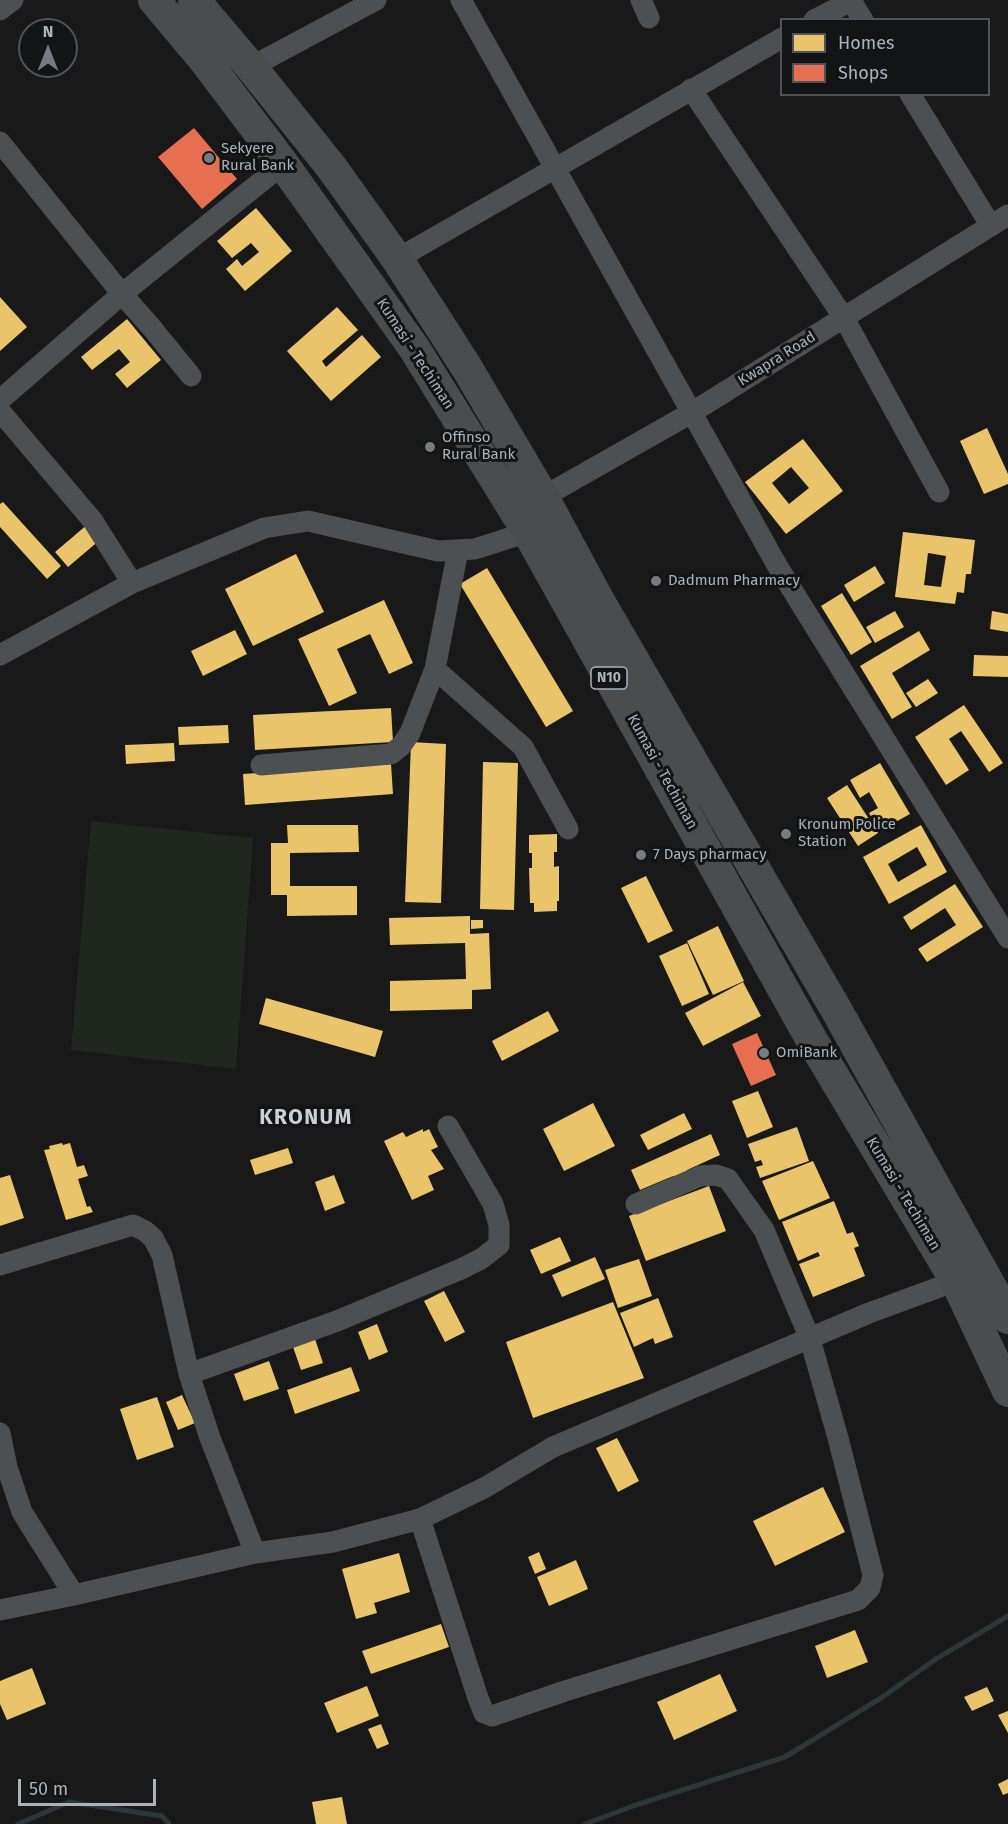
<!DOCTYPE html>
<style>
body{margin:0}
#map{position:relative;width:1008px;height:1824px;overflow:hidden;background:#191919;font-family:"Fira Sans",sans-serif}
canvas{display:block}
.legend{position:absolute;left:780px;top:18px;width:210px;height:78px;box-sizing:border-box;background:#131415;border:2px solid #505357;margin:0;padding:8px 10px;list-style:none;font-size:18px;color:#abb2ba}
.legend li{display:flex;align-items:center;gap:12px;height:30px}
.legend b{width:30px;border:2px solid #505357}
.north{position:absolute;left:18px;top:18px;width:60px;height:60px;box-sizing:border-box;background:#131415;border:2px solid #505357;border-radius:50%;rotate:0deg;font-size:16px;font-weight:700;line-height:24px;text-align:center;color:#abb2ba}
.north::after{content:'';display:block;margin:auto;width:21px;height:27px;background:#787c82;clip-path:polygon(50% 0,100% 100%,50% 72%,0 100%)}
.scale{position:absolute;left:18px;top:1779px;width:138px;height:27px;box-sizing:border-box;border:3px solid #abb2ba;border-top:0;padding-left:8px;font-size:18px;line-height:21px;white-space:nowrap;color:#abb2ba;-webkit-text-stroke:4px #131415;paint-order:stroke}
</style>
<div id="map">
<canvas width="1008" height="1824"></canvas>
<ul class="legend">
<li><b style="height:16px;background:#e9c46a"></b>Homes</li>
<li><b style="height:16px;background:#e76f51"></b>Shops</li>
</ul>
<div class="north">N</div>
<div class="scale">50 m</div>
</div>
<script>
const g = document.querySelector('canvas').getContext('2d');
g.lineJoin = 'round';
function fill(path, color) {
  g.fillStyle = color;
  g.fill(path, 'evenodd');
}
function toPath(rows) {
  const path = new Path2D();
  for (const r of rows) {
    path.moveTo(r[0], r[1]);
    for (let i = 2; i < r.length; i += 2) path.lineTo(r[i], r[i + 1]);
  }
  return path;
}
function stroke(path, color, width, dash) {
  g.strokeStyle = color;
  g.lineWidth = width;
  g.lineCap = dash ? 'butt' : 'round';
  g.setLineDash(dash || []);
  g.stroke(path);
}
function drawText(font, color, halo, rows, align = 'center') {
  g.font = font + ' "Fira Sans",sans-serif';
  g.lineWidth = 6;
  g.setLineDash([]);
  g.textBaseline = 'middle';
  g.strokeStyle = halo;
  g.fillStyle = color;
  for (const [text, x, y, turn = 0] of rows) {
    g.save();
    g.translate(x, y);
    g.rotate((+turn || 0) * Math.PI / 180);
    g.textAlign = isNaN(turn) ? turn : align;
    if (halo) g.strokeText(text, 0, 0);
    g.fillText(text, 0, 0);
    g.restore();
  }
}
const green = toPath([
 [91,821,253,838,236,1069,71,1050]
]);
const homes = toPath([
 [256,208,292,251,245,291,226,269,237,259,242,266,259,252,251,243,232,258,217,241],
 [0,297,27,327,0,351],
 [337,307,358,330,322,361,326,367,362,335,381,357,331,401,287,351],
 [127,319,161,360,127,388,115,374,130,362,119,349,92,370,81,357],
 [987,428,1008,474,1008,484,984,494,960,441],
 [803,439,843,491,786,534,745,482],
 [791,467,809,488,789,504,772,483],
 [3,502,61,566,47,579,0,527,0,504],
 [88,524,101,539,68,567,55,552],
 [903,532,975,540,971,574,966,574,964,593,957,592,955,604,895,597],
 [928,553,946,556,941,587,924,585],
 [296,554,324,612,253,646,225,589],
 [875,566,885,583,854,602,844,585],
 [487,568,573,711,546,727,460,584],
 [842,593,872,642,851,655,821,606],
 [384,600,413,663,389,674,370,634,337,649,357,693,329,706,298,639],
 [895,611,904,627,875,643,866,627],
 [992,611,1008,614,1008,632,990,629],
 [235,630,247,654,203,676,191,651],
 [919,631,930,650,892,673,912,707,892,719,860,666],
 [974,655,1008,656,1008,677,973,676],
 [928,679,938,693,916,707,906,693],
 [964,705,1003,763,989,772,961,731,949,739,969,770,946,785,915,737],
 [391,708,393,742,255,750,253,715],
 [228,725,229,743,179,745,178,727],
 [411,742,446,744,441,903,405,902],
 [174,743,175,761,126,764,125,745],
 [483,762,518,763,514,910,480,909],
 [880,763,910,814,879,831,869,813,878,808,869,792,860,798,850,780],
 [391,764,393,794,245,805,243,774],
 [847,785,878,833,858,846,827,798],
 [287,825,358,825,359,852,290,853,290,886,357,886,357,915,287,916,287,895,271,895,271,843,288,843],
 [921,825,947,872,889,904,863,857],
 [917,847,927,865,898,882,888,864],
 [557,834,557,852,554,852,554,867,559,866,559,901,557,901,557,911,534,912,534,903,530,903,529,868,532,868,532,853,529,853,529,835],
 [646,876,673,931,648,943,621,888],
 [955,884,983,927,927,962,918,949,956,925,945,908,911,930,903,917],
 [470,916,470,934,489,933,491,989,472,990,472,1009,390,1011,390,981,466,979,465,943,390,945,389,918],
 [471,920,483,920,483,928,471,929],
 [718,926,744,981,713,995,687,941],
 [687,943,709,994,682,1006,659,956],
 [743,982,761,1016,703,1046,685,1013],
 [266,998,383,1031,375,1057,259,1024],
 [548,1011,559,1031,502,1061,492,1041],
 [758,1091,773,1127,747,1138,732,1101],
 [593,1103,615,1146,564,1171,543,1129],
 [684,1113,692,1129,648,1150,640,1135],
 [797,1127,809,1161,760,1178,756,1167,763,1165,761,1160,755,1162,748,1144],
 [423,1129,423,1132,429,1129,438,1147,431,1150,444,1169,428,1176,434,1190,412,1200,384,1141,403,1132,406,1137],
 [711,1134,720,1155,687,1170,690,1178,676,1184,673,1176,640,1190,631,1170],
 [62,1143,63,1145,70,1143,77,1167,84,1165,88,1176,78,1179,87,1207,90,1206,93,1212,66,1220,44,1150,50,1149,49,1146],
 [288,1148,293,1163,255,1175,250,1160],
 [813,1161,830,1198,779,1220,762,1181],
 [10,1175,24,1218,0,1226,0,1178],
 [334,1175,345,1203,325,1211,315,1182],
 [709,1186,726,1231,646,1261,629,1216],
 [834,1201,847,1234,853,1232,859,1246,854,1248,865,1276,813,1297,799,1264,820,1256,818,1252,798,1261,782,1222],
 [560,1237,571,1261,541,1274,530,1250],
 [595,1257,605,1279,562,1297,552,1275],
 [639,1259,652,1296,618,1308,605,1270],
 [444,1291,465,1332,445,1342,424,1301],
 [658,1298,673,1337,655,1344,653,1338,634,1347,620,1313],
 [613,1302,644,1378,533,1418,506,1342],
 [377,1324,388,1352,369,1360,358,1332],
 [314,1336,323,1363,301,1370,292,1344],
 [269,1361,279,1389,244,1401,234,1374],
 [351,1367,360,1391,295,1414,287,1390],
 [182,1395,195,1423,178,1430,166,1402],
 [157,1397,174,1447,137,1460,120,1409],
 [617,1438,639,1481,618,1492,596,1448],
 [823,1487,845,1532,775,1566,753,1521],
 [539,1552,546,1569,535,1574,528,1557],
 [399,1553,410,1592,374,1603,377,1613,356,1619,342,1569],
 [576,1560,588,1589,549,1606,537,1577],
 [441,1624,449,1647,371,1674,362,1651],
 [855,1630,868,1662,827,1678,815,1646],
 [32,1668,46,1704,7,1720,0,1704,0,1681],
 [720,1674,737,1711,674,1740,657,1702],
 [367,1686,379,1716,337,1733,324,1703],
 [987,1687,994,1701,972,1711,964,1697],
 [1008,1711,1008,1733,998,1715],
 [381,1724,389,1744,377,1749,368,1729],
 [1008,1779,1008,1793,1003,1795,998,1784],
 [342,1797,347,1824,316,1824,312,1802]
]);
const shops = toPath([
 [194,128,237,179,202,209,158,157],
 [757,1033,776,1075,751,1086,732,1044]
]);
const stream = toPath([
 [18,1824,69,1802,162,1816,169,1824],
 [585,1824,633,1806,785,1757,881,1698,936,1659,1008,1616]
]);
const minor = toPath([
 [461,0,778,567,1008,938],
 [641,0,649,18],
 [851,1,863,20],
 [0,10,13,0],
 [814,20,853,0],
 [251,67,376,0],
 [691,89,844,318,939,492],
 [910,94,991,226],
 [0,142,122,294,152,328,191,376],
 [397,259,782,38],
 [0,400,122,294,283,164],
 [0,411,93,521,132,583],
 [543,497,691,413,1008,215],
 [0,655,132,583,264,528,308,521,438,551,475,549,528,532],
 [435,669,523,747,568,829],
 [261,765,391,754,401,746,410,733,435,669,458,550],
 [0,1265,133,1225,145,1231,153,1238,162,1255,189,1374,210,1438,255,1553],
 [189,1374,337,1321,461,1269,481,1259,499,1245,499,1225,493,1204,448,1126],
 [0,1433,7,1467,22,1512,74,1595],
 [420,1519,478,1698,484,1713,492,1716,565,1691,858,1600,870,1588,873,1575,838,1438,810,1339,764,1230,728,1179,716,1175,700,1176,636,1204],
 [0,1610,74,1595,255,1553,333,1542,420,1519,484,1488,553,1447,869,1313,956,1281]
]);
const highway = toPath([
 [154,0,206,62,283,164,414,348,528,532,810,1037,956,1281,1008,1391],
 [194,0,251,67,332,168,397,259,467,368,543,497,599,601,837,1011,1008,1318]
]);
const markers = [
 [209,158,6,"#787c82"],
 [430,447,6,"#787c82"],
 [656,581,6,"#787c82"],
 [786,834,6,"#787c82"],
 [641,855,6,"#787c82"],
 [764,1053,6,"#787c82"]
];
const shields = [
 [609,678,36]
];
const shieldNames = [
 ["N10",609,678]
];
const poiNames = [
 ["Sekyere",221,149],
 ["Rural Bank",221,166],
 ["Offinso",442,438],
 ["Rural Bank",442,455],
 ["Dadmum Pharmacy",668,581],
 ["Kronum Police",798,825],
 ["Station",798,842],
 ["7 Days pharmacy",653,855],
 ["OmiBank",776,1053]
];
const streetNames = [
 ["Kumasi - Techiman",415,354,57],
 ["Kwapra Road",777,359,-32],
 ["Kumasi - Techiman",662,772,61],
 ["Kumasi - Techiman",903,1194,59]
];
const districtNames = [
 ["KRONUM",306,1118]
];
fill(green, '#1f271f');
fill(homes, '#e9c46a');
fill(shops, '#e76f51');
stroke(stream, '#2c373c', 5);
stroke(minor, '#4d5052', 21);
stroke(highway, '#4b4c4e', 32);
for (const [x, y, r, color] of markers) {
  const dot = new Path2D();
  dot.arc(x, y, r, 0, 2 * Math.PI);
  g.fillStyle = color;
  g.fill(dot);
  stroke(dot, '#131415', 2);
}
for (const [x, y, w] of shields) {
  const box = new Path2D();
  box.roundRect(x - w / 2, y - 11, w, 22, 4.5);
  g.fillStyle = '#131415';
  g.fill(box);
  stroke(box, '#abb2ba', 1.5);
}
drawText('bold 14px', '#abb2ba', null, shieldNames);
drawText('15px', '#abb2ba', '#131415', poiNames, 'left');
drawText('15px', '#abb2ba', '#131415', streetNames);
g.letterSpacing = '1.5px';
drawText('bold 21px', '#ccd0d6', '#131415', districtNames);
g.letterSpacing = '0px';
</script>
